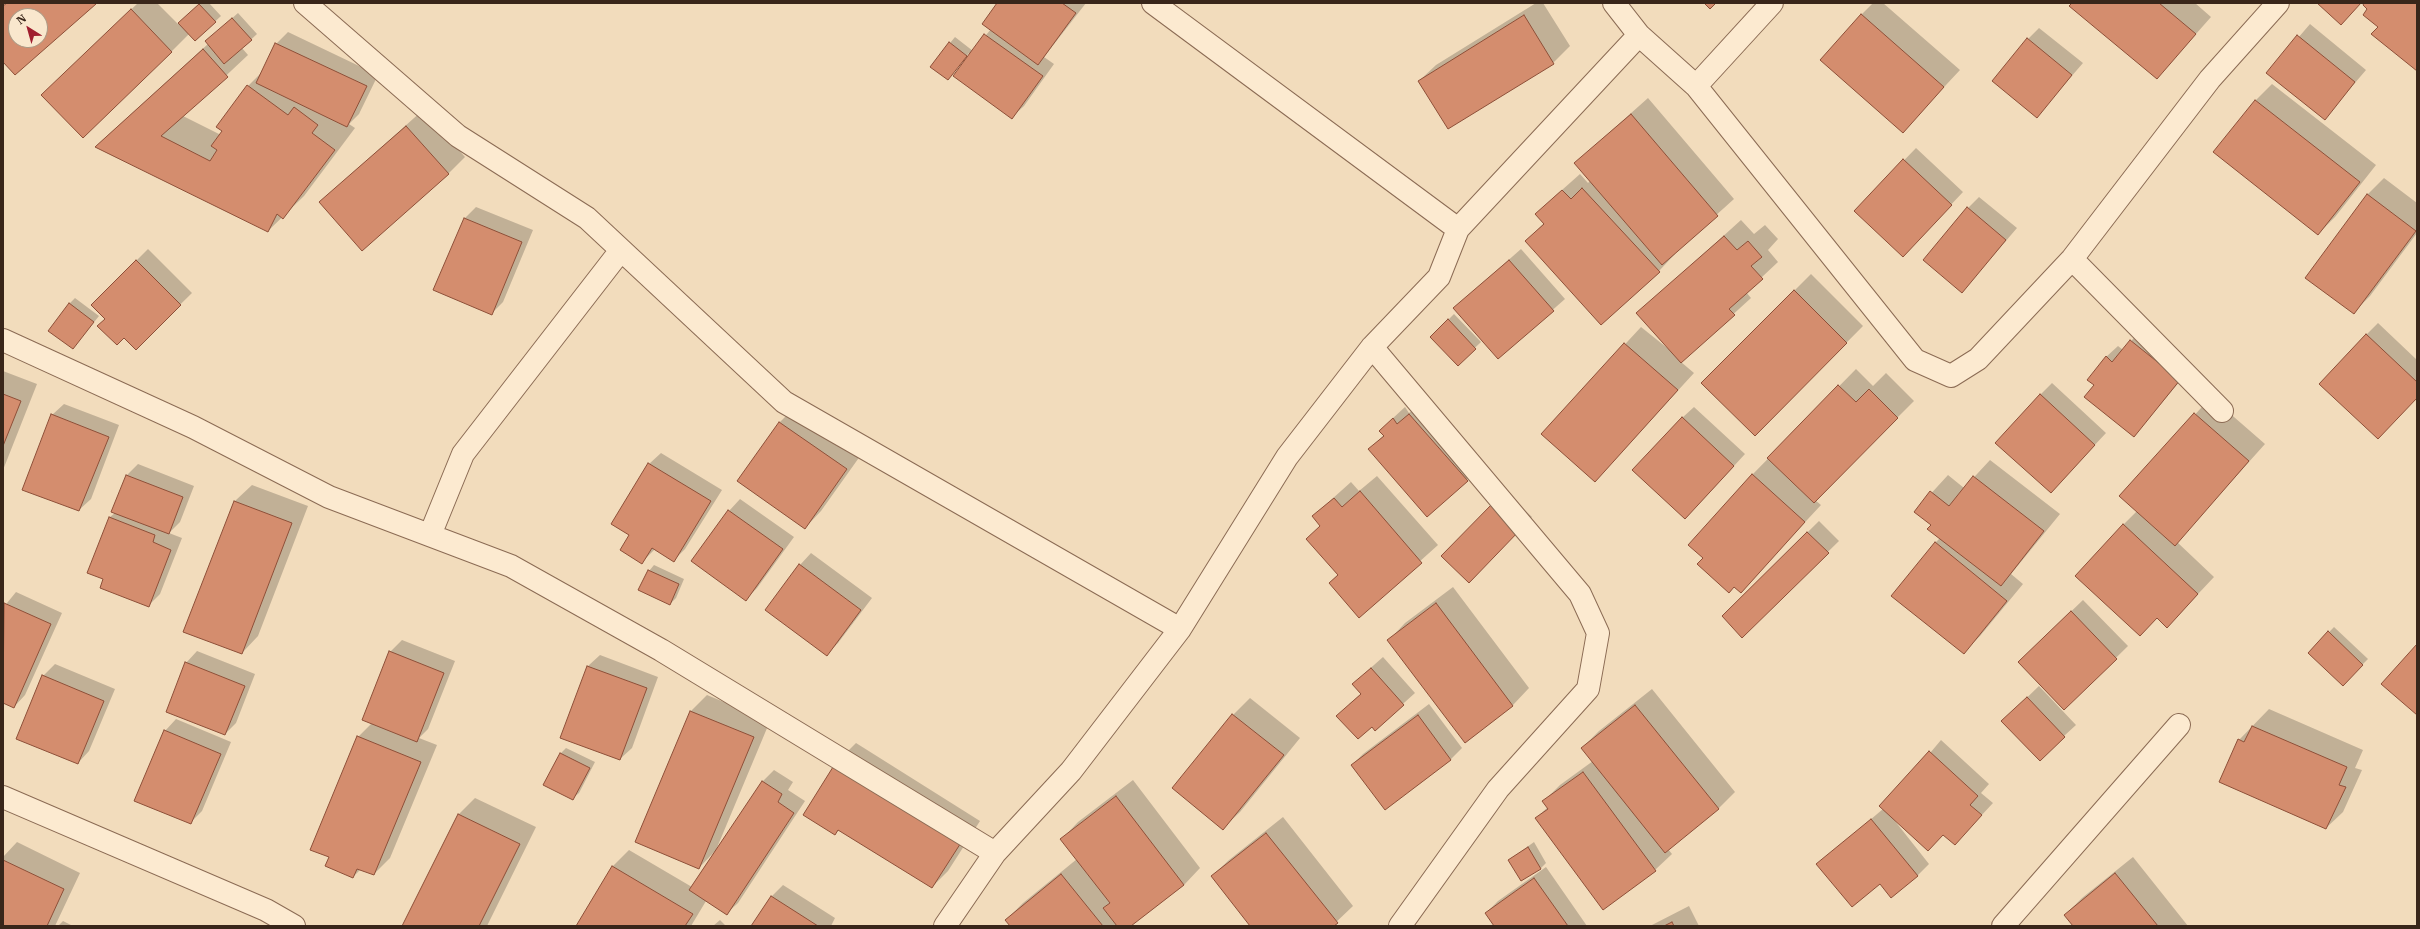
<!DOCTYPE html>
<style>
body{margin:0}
#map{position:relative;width:2420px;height:929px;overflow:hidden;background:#f2dcbc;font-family:"IBM Plex Serif",serif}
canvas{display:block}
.frame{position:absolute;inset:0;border:4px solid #39261a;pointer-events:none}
.north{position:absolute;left:8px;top:8px;width:40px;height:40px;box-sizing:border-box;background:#f9e7cd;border:1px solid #ac9a85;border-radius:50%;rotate:323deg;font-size:11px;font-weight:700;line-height:16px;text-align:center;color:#39261a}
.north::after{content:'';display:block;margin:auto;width:14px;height:18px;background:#a01e2e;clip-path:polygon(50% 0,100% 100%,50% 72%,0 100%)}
</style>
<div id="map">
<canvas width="2420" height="929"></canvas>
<div class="frame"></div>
<div class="north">N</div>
</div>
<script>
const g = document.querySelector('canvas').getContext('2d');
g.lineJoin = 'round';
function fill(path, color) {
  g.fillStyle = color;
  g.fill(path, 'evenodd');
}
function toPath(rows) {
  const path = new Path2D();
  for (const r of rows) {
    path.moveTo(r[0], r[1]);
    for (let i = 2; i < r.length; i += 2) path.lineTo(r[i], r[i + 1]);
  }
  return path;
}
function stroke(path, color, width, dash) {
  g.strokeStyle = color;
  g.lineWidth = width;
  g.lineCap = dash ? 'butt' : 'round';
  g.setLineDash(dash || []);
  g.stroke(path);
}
const shadow = toPath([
 [138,3,157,3,178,24,200,3,209,3,221,16,195,40,189,34,171,52,59,78],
 [999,3,1086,3,1044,57,1054,64,1024,106,1012,117,969,53,953,73,950,43,955,37,973,51,991,29],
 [1536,3,1543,3,1570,46,1553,63,1419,81,1436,65],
 [1873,3,1883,3,1960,70,1903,131,1861,15],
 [2073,3,2195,3,2211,17,2157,78],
 [238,13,257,34,242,48,248,55,183,116,221,135,248,86,263,71,276,44,288,32,378,75,359,114,349,124,355,128,304,196,268,231,96,146,208,44,212,36],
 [2310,24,2366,70,2325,118,2268,73],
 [2039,28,2083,63,2037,116,2028,39],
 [2272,84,2376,165,2335,217,2318,234,2214,152,2256,100],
 [1648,98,1734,199,1674,253,1675,254,1659,271,1526,241,1544,223,1553,198,1580,174,1588,183,1590,181,1575,163],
 [423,110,465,157,448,174,320,202],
 [1916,148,1963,192,1914,244,1855,211],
 [2384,178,2417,203,2417,233,2370,296,2354,312,2367,195],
 [1979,197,2017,228,1962,292,1968,208],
 [476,207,533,230,503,302,492,313,464,219],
 [1741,220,1754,234,1765,225,1778,239,1768,250,1778,262,1746,292,1751,298,1681,362,1694,373,1595,481,1542,434,1641,327,1676,355,1638,313],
 [148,249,192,293,136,348,92,305],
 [1521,249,1565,299,1498,358,1454,308],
 [1811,274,1863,326,1755,435,1702,383],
 [75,298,99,316,73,348,69,304],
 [1454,314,1481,342,1458,364,1431,337],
 [2378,323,2417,360,2417,397,2366,335],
 [2142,329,2191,368,2134,436,2095,385,2106,357,2118,346,2123,350],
 [1856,369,1873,386,1886,373,1914,401,1815,500,1821,505,1741,591,1704,558,1752,475],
 [3,371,37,384,3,470],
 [2052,383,2106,433,2062,480,2040,395],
 [2211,397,2265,444,2177,542,2214,577,2167,627,2157,618,2123,525,2137,511,2121,496],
 [1421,403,1479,468,1427,515,1369,449,1384,435,1392,419,1405,407,1409,413],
 [64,404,119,425,91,499,79,510,52,415],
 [796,406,863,452,821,511,805,528,738,481,780,422],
 [1694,407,1745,454,1697,506,1682,418],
 [661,453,722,490,685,549,674,560,655,549,642,562,631,535,649,464],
 [1990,460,2060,514,2011,574,2023,584,1980,636,1963,653,1935,543,1940,538,1933,525,1915,511,1948,475,1964,488],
 [138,464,194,486,180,522,169,533,182,538,160,594,148,606,110,517,115,513,126,476],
 [1377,476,1438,545,1359,616,1330,583,1338,574,1321,525,1313,516,1351,482,1359,491],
 [252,485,308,506,258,636,242,653,184,632,235,501],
 [1506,492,1532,517,1469,581],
 [740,499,794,537,757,588,746,599,729,511],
 [1819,521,1839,541,1742,636,1723,616],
 [811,553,872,598,838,643,827,654,766,610,800,565],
 [654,565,684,579,676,598,670,604,649,571],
 [1453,587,1529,688,1513,705,1465,741,1389,640,1405,623],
 [16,592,62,613,25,695,14,707,3,702,3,608],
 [2083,600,2128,646,2064,709,2030,651],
 [2334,627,2368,659,2343,684,2309,653],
 [402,640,455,661,428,729,419,738,437,745,390,858,374,874,361,869,353,877,330,856,358,737,372,723,390,652],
 [197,651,255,674,236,723,225,734,186,663],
 [600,655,658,677,632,748,620,759,588,666],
 [1383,657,1415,693,1375,729,1349,704,1362,693,1365,673],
 [55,664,115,689,89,751,78,763,43,676],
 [2039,686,2076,725,2064,736,2014,710],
 [1652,689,1735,792,1718,809,1668,849,1672,854,1655,870,1536,818,1548,807,1544,801,1560,785,1593,761,1582,748,1599,731],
 [707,695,770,721,716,850,762,782,774,770,793,782,788,790,805,801,738,903,726,914,706,901,691,926,577,926,613,866,629,850,692,887,715,851,699,868,690,712],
 [1250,698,1300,738,1240,812,1223,828,1173,788,1233,715],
 [1429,704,1462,748,1451,759,1385,809,1352,765,1363,754],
 [2269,709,2363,750,2355,768,2362,770,2343,812,2326,828,2239,740],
 [176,719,231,742,202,811,190,823,165,731],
 [1941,740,1989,784,1981,793,1993,803,1966,832,1944,834,1928,850,1891,816,1929,864,1917,876,1880,883,1818,864,1883,809],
 [856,743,980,821,948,871,932,887,839,830,835,834,839,760],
 [566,748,595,762,579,793,573,798,561,753],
 [1133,780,1200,868,1184,885,1132,924,1133,926,1011,926,1006,920,1023,903,1077,859,1062,839,1078,822],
 [475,798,536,827,487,926,404,926,459,814],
 [1283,817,1353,906,1332,926,1251,926,1212,876,1229,860],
 [17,842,80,873,55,926,3,926,3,857],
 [1534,842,1546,863,1540,869,1509,860],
 [2133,857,2188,926,2074,926,2065,915,2082,898],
 [1546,867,1587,926,1495,926,1486,913,1498,901],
 [783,885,835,918,831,926,752,926,772,896],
 [1689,906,1699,926,1650,926],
 [720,920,726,926,713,926],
 [63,921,73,926,58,926]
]);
const building = toPath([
 [7,3,95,3,96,4,15,75,3,62,3,6,7,3],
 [16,16,40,16,40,40,16,40,16,16],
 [997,3,1062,3,1076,13,1038,65,982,24,997,3],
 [1704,3,1716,3,1710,9,1704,3],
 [2072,3,2159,3,2196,34,2157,79,2069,6,2072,3],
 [2317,3,2361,3,2341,25,2317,3],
 [2364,3,2417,3,2417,71,2371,34,2378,27,2363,15,2367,9,2363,5,2364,3],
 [199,4,216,22,195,41,178,23,199,4],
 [131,9,172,52,83,138,41,95,131,9],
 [1861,14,1944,87,1903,133,1820,60,1861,14],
 [1524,15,1554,64,1448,129,1418,81,1524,15],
 [232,18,252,40,224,64,205,41,232,18],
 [984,34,1043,76,1012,119,953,76,984,34],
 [2297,35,2355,82,2325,120,2266,73,2297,35],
 [2027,38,2072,75,2037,118,1992,81,2027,38],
 [949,42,967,56,948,80,930,67,949,42],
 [275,43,367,86,347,127,256,83,275,43],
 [203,49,228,77,161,136,210,161,217,150,211,146,222,131,216,127,247,85,288,115,294,107,318,125,312,133,335,150,283,219,277,214,268,232,95,147,203,49],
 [2255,100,2360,182,2318,235,2213,152,2255,100],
 [1631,114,1718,216,1662,265,1574,163,1631,114],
 [406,126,449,174,362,251,319,202,406,126],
 [1903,159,1952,205,1903,257,1854,211,1903,159],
 [1582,188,1660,272,1601,325,1525,241,1544,224,1535,214,1562,190,1571,199,1582,188],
 [2367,194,2416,231,2354,314,2305,278,2367,194],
 [1967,207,2006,240,1962,293,1923,260,1967,207],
 [464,218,522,242,492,315,433,290,464,218],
 [1724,236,1737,250,1748,241,1762,257,1751,266,1763,279,1729,309,1735,315,1681,363,1636,313,1724,236],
 [136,260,181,305,136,350,124,338,117,345,97,326,105,319,91,305,136,260],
 [1509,260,1554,311,1498,359,1453,308,1509,260],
 [1794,290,1847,343,1755,436,1701,383,1794,290],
 [69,303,94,322,73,349,48,331,69,303],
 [1448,319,1476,349,1458,366,1430,337,1448,319],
 [2366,334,2417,382,2417,398,2378,439,2319,384,2366,334],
 [2130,340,2180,380,2134,437,2084,397,2094,385,2087,380,2106,356,2112,362,2130,340],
 [1624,343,1678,390,1595,482,1541,434,1624,343],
 [1838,385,1856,402,1869,389,1898,418,1814,503,1767,458,1838,385],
 [3,394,21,401,3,446,3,394],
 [2040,394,2095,445,2051,493,1995,443,2040,394],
 [2194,413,2249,461,2175,546,2119,496,2194,413],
 [51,414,109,437,79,511,22,490,51,414],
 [1409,414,1468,481,1427,517,1368,449,1384,436,1379,431,1393,418,1397,424,1409,414],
 [1682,417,1734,466,1685,519,1632,470,1682,417],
 [779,422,847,469,805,529,737,481,779,422],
 [648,463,711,501,674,562,652,548,642,564,620,550,629,535,611,524,648,463],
 [1752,474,1805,522,1741,593,1734,587,1729,593,1697,564,1703,558,1688,545,1752,474],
 [126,475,183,497,169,534,111,512,126,475],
 [1973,476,2044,531,2001,586,1927,529,1931,525,1914,512,1930,491,1949,506,1973,476],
 [1360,491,1422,563,1359,618,1329,583,1338,575,1306,539,1320,526,1312,516,1334,498,1342,507,1360,491],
 [234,501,292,523,242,654,183,632,234,501],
 [1494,502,1521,529,1469,583,1441,556,1494,502],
 [728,510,783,549,746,601,691,561,728,510],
 [109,517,155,535,153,542,171,550,149,607,100,588,103,579,87,573,109,517],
 [2123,524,2198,594,2167,628,2157,618,2140,636,2075,576,2123,524],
 [1807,532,1829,553,1742,638,1722,616,1807,532],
 [1935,542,2007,601,1964,654,1891,596,1935,542],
 [799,564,861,610,827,656,765,610,799,564],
 [648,570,679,584,670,605,638,590,648,570],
 [4,603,51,624,14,708,3,703,4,603],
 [1436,603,1513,706,1465,743,1387,640,1436,603],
 [2071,611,2117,659,2064,710,2018,662,2071,611],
 [2328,631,2363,665,2343,686,2308,653,2328,631],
 [2417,644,2417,715,2381,684,2417,644],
 [389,651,444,673,417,742,362,720,389,651],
 [185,662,245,686,225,735,166,712,185,662],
 [587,666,647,688,620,760,560,738,587,666],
 [1371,668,1404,705,1375,731,1372,727,1358,739,1336,716,1361,694,1352,684,1371,668],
 [42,675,104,701,78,764,16,739,42,675],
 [2027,697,2065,737,2040,761,2001,721,2027,697],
 [1635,705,1719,809,1665,853,1581,748,1635,705],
 [690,711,754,737,699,869,635,842,690,711],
 [1232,714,1284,755,1223,830,1172,788,1232,714],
 [1418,715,1451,760,1385,810,1351,765,1418,715],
 [2252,726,2347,767,2339,785,2346,787,2326,829,2219,782,2238,739,2244,742,2252,726],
 [164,730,221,754,191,824,134,801,164,730],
 [357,736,421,762,374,875,357,869,353,878,325,866,329,857,310,850,357,736],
 [1929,751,1978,796,1970,805,1982,815,1955,845,1943,835,1928,851,1879,806,1929,751],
 [560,753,590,768,573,800,543,785,560,753],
 [838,759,964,838,932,888,838,830,835,835,803,815,838,759],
 [1583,772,1656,871,1603,910,1535,818,1548,809,1542,801,1583,772],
 [762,781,782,794,778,802,794,813,727,915,689,890,762,781],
 [1116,796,1184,885,1131,926,1117,926,1103,908,1110,903,1060,839,1116,796],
 [458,814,520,844,479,926,402,926,458,814],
 [1871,819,1918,876,1891,898,1880,884,1852,907,1816,864,1871,819],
 [1266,833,1338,923,1334,926,1250,926,1211,876,1266,833],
 [1528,847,1541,869,1521,881,1508,860,1528,847],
 [3,860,64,889,47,926,3,926,3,860],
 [612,866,693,914,685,926,576,926,612,866],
 [2115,873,2158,926,2073,926,2064,915,2115,873],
 [1061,874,1103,926,1010,926,1005,920,1061,874],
 [1534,878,1568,926,1494,926,1485,913,1534,878],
 [771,896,818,926,751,926,771,896],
 [1672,922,1674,926,1664,926,1672,922]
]);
const minor = toPath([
 [305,3,458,136,587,218,784,402,1180,629],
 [1153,3,1458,229],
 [1614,3,1639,35,1696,86,1915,360,1951,376,1978,359,2072,259,2210,79,2278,3],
 [1696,86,1772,3],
 [2072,259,2222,411],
 [3,340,193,427,329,497,511,566,661,650,995,853],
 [1372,347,1580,594,1598,633,1588,689,1498,789,1400,926],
 [430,535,463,454,621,250],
 [3,797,266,910,294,926],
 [945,926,995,853,1071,771,1180,629,1287,457,1372,347,1439,277,1458,229,1639,35],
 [2003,926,2179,725]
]);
fill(shadow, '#0003');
fill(building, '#d48d6e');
stroke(building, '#8d4f38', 1);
stroke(minor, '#8b6b54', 24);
stroke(minor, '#fcead0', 22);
</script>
